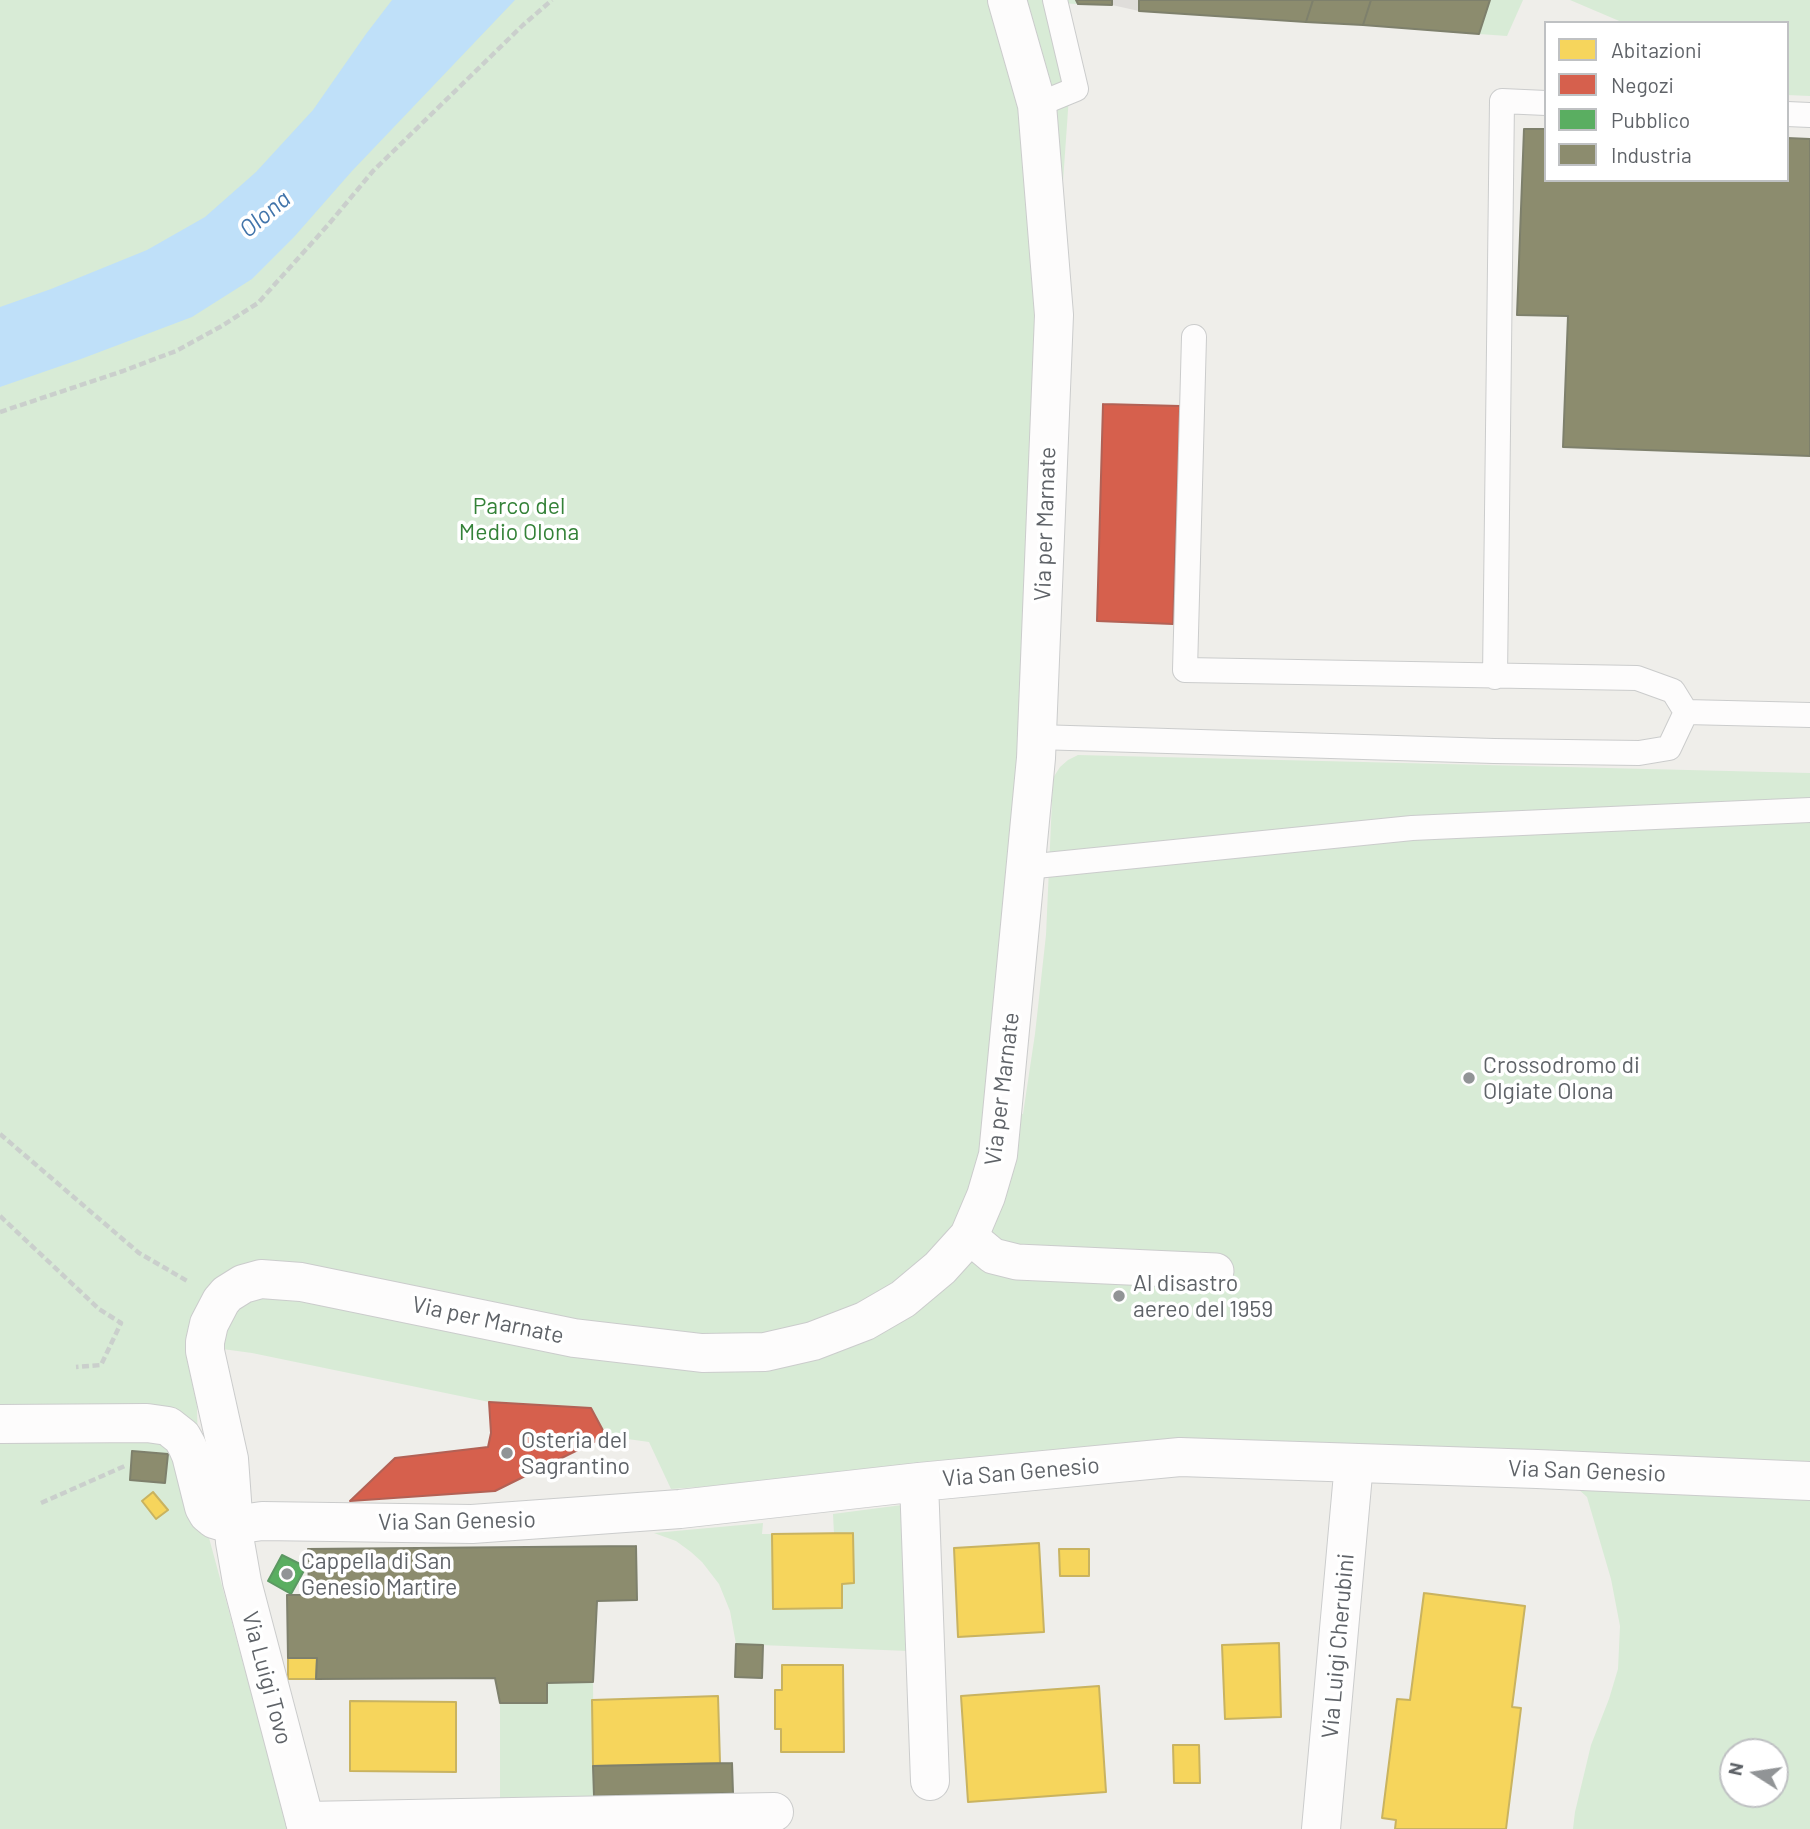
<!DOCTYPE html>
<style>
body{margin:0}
#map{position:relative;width:1810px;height:1829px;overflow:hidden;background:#efeeea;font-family:Barlow,sans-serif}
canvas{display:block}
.legend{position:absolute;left:1544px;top:21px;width:245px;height:161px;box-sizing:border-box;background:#fff;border:2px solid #bfc1c3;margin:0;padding:9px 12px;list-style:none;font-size:21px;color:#5f6368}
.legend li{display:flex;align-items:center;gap:14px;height:35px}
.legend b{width:35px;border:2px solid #bfc1c3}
.north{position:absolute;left:1719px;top:1738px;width:70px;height:70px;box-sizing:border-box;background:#fff;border:2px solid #bfc1c3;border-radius:50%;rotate:282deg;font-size:19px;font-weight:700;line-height:28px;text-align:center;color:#5f6368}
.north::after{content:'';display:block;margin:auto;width:24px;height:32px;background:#919496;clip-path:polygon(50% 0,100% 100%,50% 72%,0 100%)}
</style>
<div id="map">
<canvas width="1810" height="1829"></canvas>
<ul class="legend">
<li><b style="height:19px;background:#f6d55c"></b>Abitazioni</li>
<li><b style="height:19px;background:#d6604d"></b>Negozi</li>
<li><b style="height:19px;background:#5aae61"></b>Pubblico</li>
<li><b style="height:19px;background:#8c8c6e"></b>Industria</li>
</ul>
<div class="north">N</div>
</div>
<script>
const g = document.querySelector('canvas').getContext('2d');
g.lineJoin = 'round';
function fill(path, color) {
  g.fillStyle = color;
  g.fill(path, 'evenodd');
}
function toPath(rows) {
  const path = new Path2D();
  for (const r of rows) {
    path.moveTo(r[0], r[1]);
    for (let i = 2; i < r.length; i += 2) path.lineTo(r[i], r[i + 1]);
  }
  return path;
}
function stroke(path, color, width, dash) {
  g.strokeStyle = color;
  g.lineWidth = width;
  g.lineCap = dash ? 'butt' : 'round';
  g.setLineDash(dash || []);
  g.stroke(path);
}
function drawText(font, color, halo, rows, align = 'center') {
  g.font = font + ' Barlow,sans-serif';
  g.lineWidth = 7;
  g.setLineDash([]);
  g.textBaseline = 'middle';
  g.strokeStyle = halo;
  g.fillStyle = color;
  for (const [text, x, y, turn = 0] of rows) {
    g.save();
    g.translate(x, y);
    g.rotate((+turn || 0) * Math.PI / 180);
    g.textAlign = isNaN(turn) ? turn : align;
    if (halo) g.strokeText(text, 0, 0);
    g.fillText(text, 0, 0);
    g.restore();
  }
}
const industrial = toPath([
 [1112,0,1139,0,1139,11,1112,5]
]);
const green = toPath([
 [0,0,1076,0,1078,4,1056,3,1069,96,998,1112,1023,1114,1035,1034,1046,935,1053,778,1060,767,1068,760,1078,755,1810,773,1810,1829,1573,1829,1575,1812,1591,1745,1609,1699,1618,1669,1620,1626,1611,1579,1587,1497,1566,1478,1182,1453,671,1489,649,1442,606,1436,591,1408,489,1402,252,1353,193,1345,197,1408,199,1501,288,1829,0,1829],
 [1733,1752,1775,1752,1775,1794,1733,1794],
 [1490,0,1523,0,1507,36,1479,34],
 [1570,0,1810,0,1810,96,1787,95,1787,23,1624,23],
 [902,1505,908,1651,736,1644,730,1611,719,1584,702,1562,691,1552,676,1541,654,1533,763,1523,762,1534,772,1534,773,1609,842,1608,842,1584,854,1583,853,1534,834,1534,833,1514],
 [593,1682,594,1796,500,1798,500,1703,547,1703,547,1683]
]);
const water = toPath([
 [392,0,515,0,352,171,294,237,252,279,192,317,81,359,0,387,0,307,51,289,147,250,205,217,256,172,313,110,366,34]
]);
const homes = toPath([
 [153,1492,168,1510,156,1519,142,1501,153,1492],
 [853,1533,854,1583,842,1584,842,1608,773,1609,772,1534,853,1533],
 [1039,1543,1044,1632,958,1637,954,1548,1039,1543],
 [1059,1549,1089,1549,1089,1576,1060,1576,1059,1549],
 [1424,1593,1525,1606,1512,1707,1521,1708,1506,1829,1395,1829,1396,1820,1382,1818,1397,1699,1410,1700,1424,1593],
 [1279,1643,1281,1717,1225,1719,1222,1645,1279,1643],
 [288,1658,317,1658,316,1679,288,1679,288,1658],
 [782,1665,843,1665,844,1752,781,1752,781,1729,775,1729,775,1690,782,1690,782,1665],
 [1099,1686,1106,1792,968,1802,961,1696,1099,1686],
 [718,1696,720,1763,593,1766,592,1700,718,1696],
 [350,1701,456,1702,456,1772,350,1771,350,1701],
 [1173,1745,1199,1745,1200,1783,1174,1783,1173,1745]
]);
const shops = toPath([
 [1103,404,1180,406,1173,624,1097,621,1103,404],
 [489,1402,591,1408,606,1436,495,1491,350,1501,395,1458,488,1447,491,1433,489,1402]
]);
const public = toPath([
 [282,1555,306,1567,291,1594,268,1581,282,1555]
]);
const industry = toPath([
 [1076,0,1112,0,1112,5,1078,4,1076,0],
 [1139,0,1313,0,1306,22,1139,11,1139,0],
 [1313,0,1371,0,1363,25,1306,22,1313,0],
 [1371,0,1490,0,1479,34,1363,25,1371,0],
 [1524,129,1546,129,1546,180,1787,180,1787,138,1810,139,1810,456,1563,447,1568,316,1517,315,1524,129],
 [132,1451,168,1454,165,1483,130,1480,132,1451],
 [636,1546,637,1600,597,1601,593,1682,547,1683,547,1703,500,1703,495,1678,316,1679,317,1658,288,1658,287,1595,309,1595,308,1549,636,1546],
 [736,1644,763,1645,762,1678,735,1677,736,1644],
 [732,1763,733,1793,594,1796,593,1766,732,1763]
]);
const path = toPath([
 [0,412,123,371,176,351,220,327,258,303,328,225,373,171,523,25,552,0],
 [0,1134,139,1253,189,1282],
 [0,1216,99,1309,121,1323,101,1365,76,1367],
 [41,1503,127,1465]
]);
const service = toPath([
 [1037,105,1076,89,1055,0],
 [1787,114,1810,115],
 [1495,677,1502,101,1546,103],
 [1686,712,1810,715],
 [1037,737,1494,751,1639,753,1669,748,1686,712,1673,691,1637,678,1185,670,1194,337],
 [1026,867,1412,828,1810,810]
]);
const pedestrian = toPath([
 [969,1236,993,1256,1017,1262,1216,1271]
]);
const minor = toPath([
 [0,1424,147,1423,168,1426,182,1437,187,1446,191,1455,204,1507,208,1514,214,1519,234,1525,262,1521,472,1524,680,1509,919,1482,1180,1457,1537,1469,1810,1481],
 [919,1482,930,1781],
 [305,1821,774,1812],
 [1321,1829,1354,1463]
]);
const tertiary = toPath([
 [307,1829,242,1582,235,1542,229,1459,205,1351,205,1342,209,1324,221,1301,227,1294,243,1284,261,1279,301,1282,574,1338,702,1353,765,1352,813,1341,865,1321,903,1299,940,1268,969,1236,986,1196,998,1155,1036,758,1054,315,1037,105,1007,0]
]);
const markers = [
 [1469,1078,7,"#919496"],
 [1119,1296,7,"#919496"],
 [507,1453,7,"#919496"],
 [287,1574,7,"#919496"]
];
const parkNames = [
 ["Parco del",519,506],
 ["Medio Olona",519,532]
];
const streetNames = [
 ["Via per Marnate",1045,524,-88],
 ["Via per Marnate",1002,1089,-83],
 ["Via per Marnate",488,1320,12],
 ["Via San Genesio",1587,1471,2],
 ["Via San Genesio",1021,1472,-5],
 ["Via San Genesio",457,1521,-1],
 ["Via Luigi Cherubini",1338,1646,-85],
 ["Via Luigi Tovo",267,1678,75]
];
const poiNames = [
 ["Crossodromo di",1483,1065],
 ["Olgiate Olona",1483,1091],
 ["Al disastro",1133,1283],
 ["aereo del 1959",1133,1309],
 ["Osteria del",521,1440],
 ["Sagrantino",521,1466],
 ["Cappella di San",301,1561],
 ["Genesio Martire",301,1587]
];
const waterNames = [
 ["Olona",265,214,-40]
];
fill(industrial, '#dfddda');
fill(green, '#d8ebd6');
fill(water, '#bfe0f9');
fill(homes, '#f6d55c');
stroke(homes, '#c9b360', 2);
fill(shops, '#d6604d');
stroke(shops, '#b26155', 2);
fill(public, '#5aae61');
stroke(public, '#5c9863', 2);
fill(industry, '#8c8c6e');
stroke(industry, '#7e806c', 2);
stroke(service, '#cbcccc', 26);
stroke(pedestrian, '#cbcccc', 37);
stroke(minor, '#cbcccc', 40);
stroke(tertiary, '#cbcccc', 40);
stroke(path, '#cacfcc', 4.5, [7, 3.5]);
stroke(service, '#fdfcfc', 24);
stroke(pedestrian, '#fdfcfc', 35);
stroke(minor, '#fdfcfc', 38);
stroke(tertiary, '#fdfcfc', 38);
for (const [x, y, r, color] of markers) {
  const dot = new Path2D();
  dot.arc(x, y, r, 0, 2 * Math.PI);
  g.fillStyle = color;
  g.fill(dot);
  stroke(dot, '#fff', 2.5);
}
drawText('23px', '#348238', '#fff', parkNames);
drawText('23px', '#5f6368', '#fff', streetNames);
drawText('23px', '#5f6368', '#fff', poiNames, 'left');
drawText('italic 24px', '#4174aa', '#fff', waterNames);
</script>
